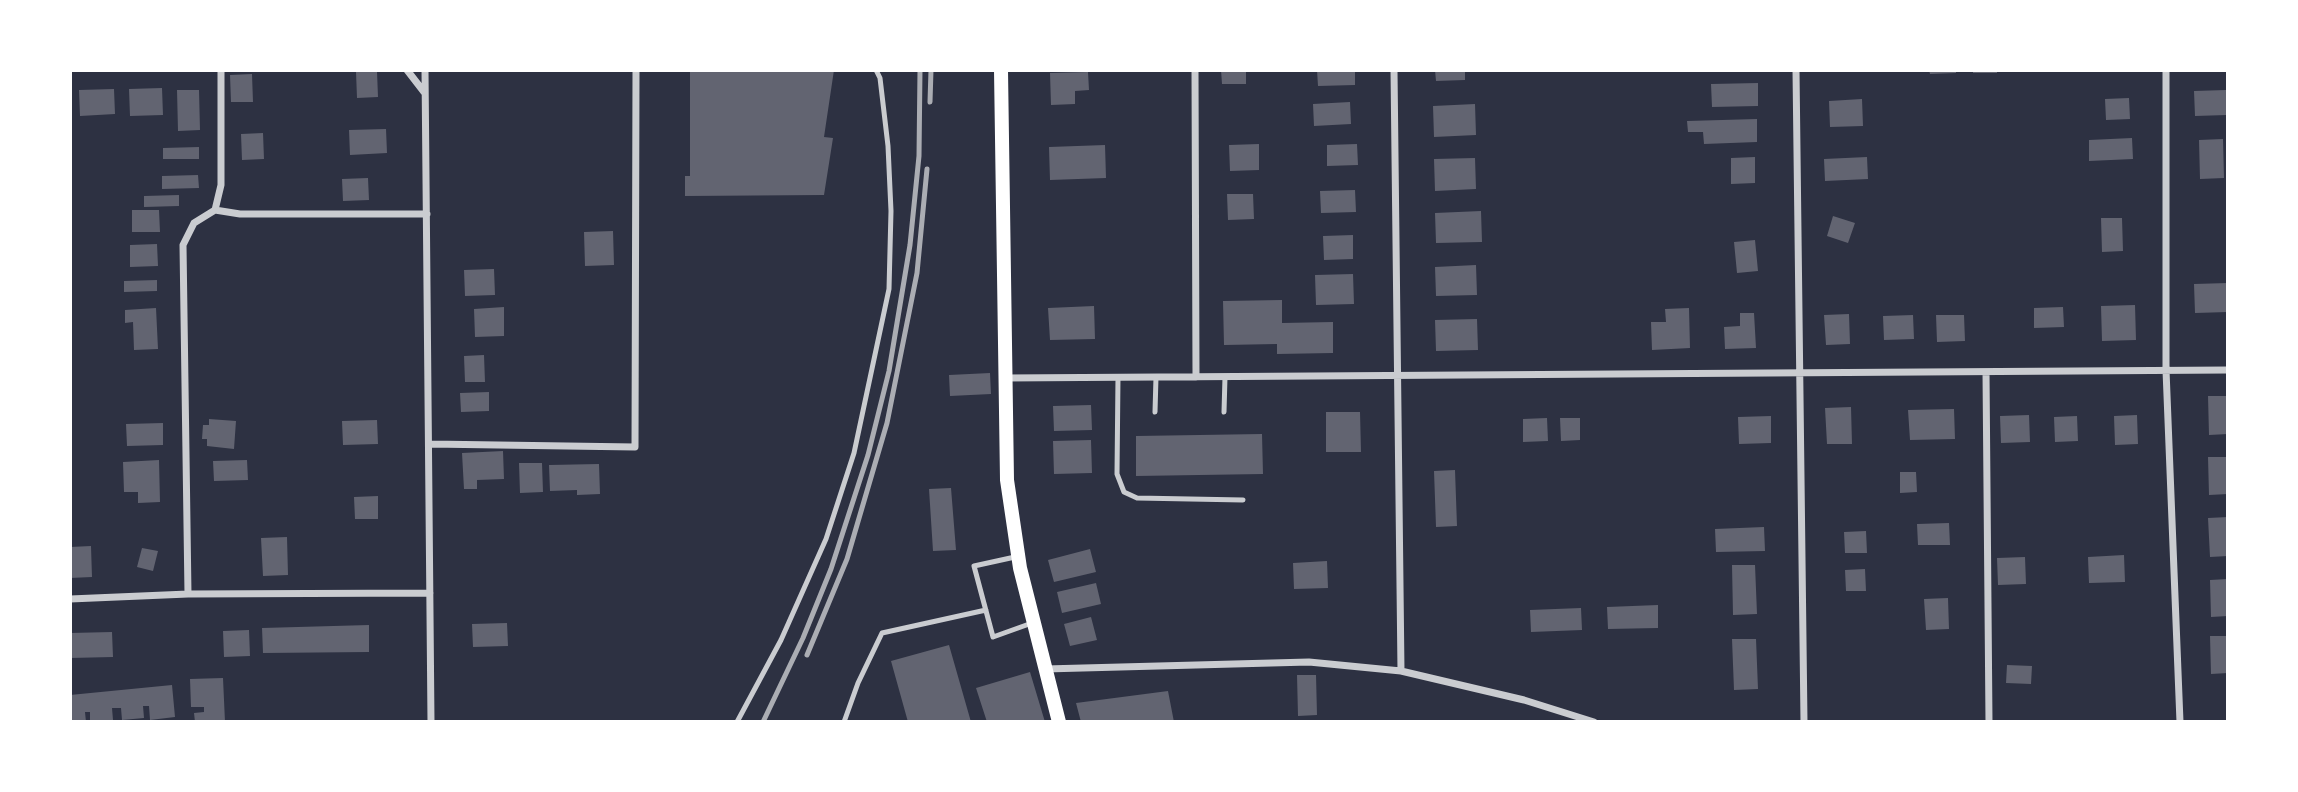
<!DOCTYPE html>
<style>
body{margin:0}
#map{position:relative;width:2298px;height:792px;overflow:hidden;background:#2d3142;font-family:"PT Sans Narrow",sans-serif}
canvas{display:block}
.frame{position:absolute;inset:0;border:72px solid #fff;pointer-events:none}
</style>
<div id="map">
<canvas width="2298" height="792"></canvas>
<div class="frame"></div>
</div>
<script>
const g = document.querySelector('canvas').getContext('2d');
g.lineJoin = 'round';
function fill(path, color) {
  g.fillStyle = color;
  g.fill(path, 'evenodd');
}
function toPath(rows) {
  const path = new Path2D();
  for (const r of rows) {
    path.moveTo(r[0], r[1]);
    for (let i = 2; i < r.length; i += 2) path.lineTo(r[i], r[i + 1]);
  }
  return path;
}
function stroke(path, color, width, dash) {
  g.strokeStyle = color;
  g.lineWidth = width;
  g.lineCap = dash ? 'butt' : 'round';
  g.setLineDash(dash || []);
  g.stroke(path);
}
const building = toPath([
 [690,70,834,70,824,137,833,138,824,195,685,196,685,176,690,176],
 [1221,70,1246,70,1246,84,1222,84],
 [1317,70,1355,70,1355,85,1318,86],
 [1435,70,1465,70,1465,80,1436,81],
 [1929,70,1956,70,1956,73,1930,74],
 [1973,70,1997,70,1997,73,1973,73],
 [377,71,378,97,357,98,356,72],
 [1088,72,1089,90,1075,91,1075,104,1051,105,1050,73],
 [252,74,253,102,231,102,230,75],
 [1758,83,1758,106,1712,107,1711,84],
 [162,88,163,115,130,116,129,89],
 [114,89,115,114,80,116,79,90],
 [177,90,199,90,200,130,178,131],
 [2226,90,2227,115,2195,116,2194,91],
 [2129,98,2130,119,2106,120,2105,99],
 [1862,99,1863,126,1830,127,1829,101],
 [1350,102,1351,124,1314,126,1313,104],
 [1475,104,1476,135,1434,137,1433,106],
 [1757,119,1757,142,1704,144,1703,132,1688,132,1687,121],
 [386,129,387,153,350,155,349,130],
 [263,133,264,159,242,160,241,134],
 [2132,138,2133,159,2089,161,2089,140],
 [2223,139,2224,178,2200,179,2199,140],
 [1259,144,1259,170,1230,171,1229,145],
 [1357,144,1358,165,1327,166,1327,145],
 [1105,145,1106,178,1050,180,1049,147],
 [199,147,199,159,163,159,163,148],
 [1755,157,1755,183,1731,184,1731,158],
 [1867,157,1868,179,1825,181,1824,159],
 [1475,158,1476,189,1435,191,1434,159],
 [198,175,199,188,162,189,162,176],
 [368,178,369,200,343,201,342,179],
 [1355,190,1356,212,1321,213,1320,191],
 [1227,194,1253,194,1254,219,1228,220],
 [179,195,179,206,144,207,144,196],
 [132,210,159,210,160,232,132,232],
 [1481,211,1482,242,1436,243,1435,213],
 [1833,216,1855,223,1848,243,1827,236],
 [2101,218,2122,218,2123,251,2102,252],
 [613,231,614,265,585,266,584,232],
 [1353,235,1353,259,1324,260,1323,236],
 [1755,240,1758,271,1737,273,1734,242],
 [157,244,158,266,130,267,130,245],
 [1476,265,1477,295,1436,296,1435,267],
 [494,269,495,295,465,296,464,270],
 [1353,274,1354,304,1316,305,1315,275],
 [157,280,157,291,124,292,124,281],
 [2228,283,2228,312,2195,313,2194,284],
 [1282,300,1282,323,1333,322,1333,353,1277,354,1277,344,1224,345,1223,301],
 [2135,305,2136,340,2102,341,2101,306],
 [1094,306,1095,339,1050,340,1048,308],
 [504,307,504,336,475,337,474,309],
 [2063,307,2064,327,2034,328,2034,308],
 [156,308,158,349,134,350,133,322,125,323,125,310],
 [1689,308,1690,348,1652,350,1651,322,1666,322,1665,309],
 [1740,313,1754,313,1756,348,1725,349,1724,327,1740,326],
 [1849,314,1850,344,1826,345,1824,315],
 [1913,315,1914,339,1884,340,1883,316],
 [1936,315,1964,315,1965,341,1937,342],
 [1477,319,1478,350,1436,351,1435,320],
 [484,355,485,382,465,382,464,356],
 [990,373,991,394,950,396,949,375],
 [489,392,489,411,461,412,460,393],
 [2208,396,2228,396,2228,434,2209,435],
 [1091,405,1092,430,1054,431,1053,406],
 [1851,407,1852,444,1827,444,1825,408],
 [1954,409,1955,439,1910,440,1908,410],
 [1326,412,1360,412,1361,452,1326,452],
 [2029,415,2030,442,2001,443,2000,416],
 [2137,415,2138,444,2115,445,2114,416],
 [1771,416,1771,443,1739,444,1738,417],
 [2077,416,2078,441,2055,442,2054,417],
 [1547,418,1548,441,1523,442,1523,419],
 [1560,418,1580,418,1580,440,1561,441],
 [209,419,236,421,234,449,207,446,207,439,202,439,203,425,209,425],
 [377,420,378,444,343,445,342,421],
 [163,423,163,445,127,446,126,424],
 [1262,434,1263,474,1136,476,1136,436],
 [1091,440,1092,473,1054,474,1053,441],
 [503,451,504,479,477,480,477,489,464,489,462,453],
 [2208,457,2228,457,2228,494,2209,495],
 [159,460,160,502,138,503,138,492,124,492,123,462],
 [247,460,248,480,214,481,213,461],
 [519,463,542,463,543,492,520,493],
 [599,464,600,494,577,495,577,490,550,491,549,465],
 [1455,470,1457,526,1436,527,1434,471],
 [1900,472,1916,472,1917,492,1900,493],
 [951,488,956,550,933,551,929,489],
 [378,496,378,519,355,519,354,497],
 [2228,517,2228,556,2210,557,2208,518],
 [1949,523,1950,545,1918,545,1917,524],
 [1764,527,1765,551,1716,552,1715,529],
 [1866,531,1867,553,1845,553,1844,532],
 [287,537,288,575,263,576,261,538],
 [91,546,92,577,70,578,70,547],
 [142,548,158,551,153,571,137,567],
 [1090,549,1096,572,1054,582,1048,560],
 [2124,555,2125,582,2089,583,2088,557],
 [2025,557,2026,584,1998,585,1997,558],
 [1327,561,1328,588,1294,589,1293,563],
 [1732,565,1755,565,1757,614,1733,615],
 [1865,569,1866,591,1846,591,1845,570],
 [2228,579,2228,616,2211,617,2210,580],
 [1096,583,1101,604,1062,613,1057,592],
 [1948,598,1949,629,1926,630,1924,599],
 [1658,605,1658,628,1608,629,1607,607],
 [1581,608,1582,630,1531,632,1530,610],
 [1091,617,1097,640,1070,646,1064,624],
 [507,623,508,646,473,647,472,624],
 [369,625,369,652,263,653,262,628],
 [249,630,250,656,224,657,223,631],
 [112,632,113,657,70,658,70,633],
 [2210,636,2228,636,2228,673,2211,674],
 [1732,639,1756,639,1758,689,1734,690],
 [949,645,971,722,908,722,891,661],
 [2007,665,2032,666,2031,684,2006,683],
 [1030,672,1045,722,987,722,976,688],
 [1297,675,1316,675,1317,715,1298,716],
 [223,678,225,722,195,722,194,713,204,712,204,707,191,707,190,679],
 [172,685,175,717,150,720,149,706,143,706,144,718,122,720,121,708,112,708,113,720,90,722,90,712,85,712,86,722,70,722,70,695],
 [1168,691,1174,722,1081,722,1076,703]
]);
const service = toPath([
 [1118,377,1117,474,1124,492,1137,498,1243,500],
 [1155,412,1156,377],
 [1224,412,1225,377],
 [1015,557,974,566,993,637,1032,623],
 [737,722,781,640,826,539,854,453,889,289,891,211,888,146,880,78,876,70],
 [844,722,858,683,882,633,986,610]
]);
const minor = toPath([
 [407,70,424,92],
 [425,70,431,722],
 [1195,70,1196,377],
 [1394,70,1401,671],
 [1796,70,1804,722],
 [2166,70,2166,370,2180,722],
 [215,210,240,214,427,214],
 [215,210,221,185,221,70],
 [1986,372,1989,722],
 [1006,378,2228,370],
 [430,444,635,447,636,70],
 [188,594,183,245,194,223,215,210],
 [70,599,188,594,430,593],
 [1045,669,1309,662,1401,671,1524,700,1594,722]
]);
const secondary = toPath([
 [1001,70,1007,480,1020,568,1059,722]
]);
const rail = toPath([
 [930,102,931,70],
 [807,655,847,559,887,423,917,273,927,169],
 [763,722,803,638,831,569,868,455,889,371,910,245,919,156,920,70]
]);
fill(building, '#626471');
stroke(service, '#caccd0', 5);
stroke(minor, '#caccd0', 7);
stroke(secondary, '#fff', 14);
stroke(rail, '#abadb3', 5);
</script>
